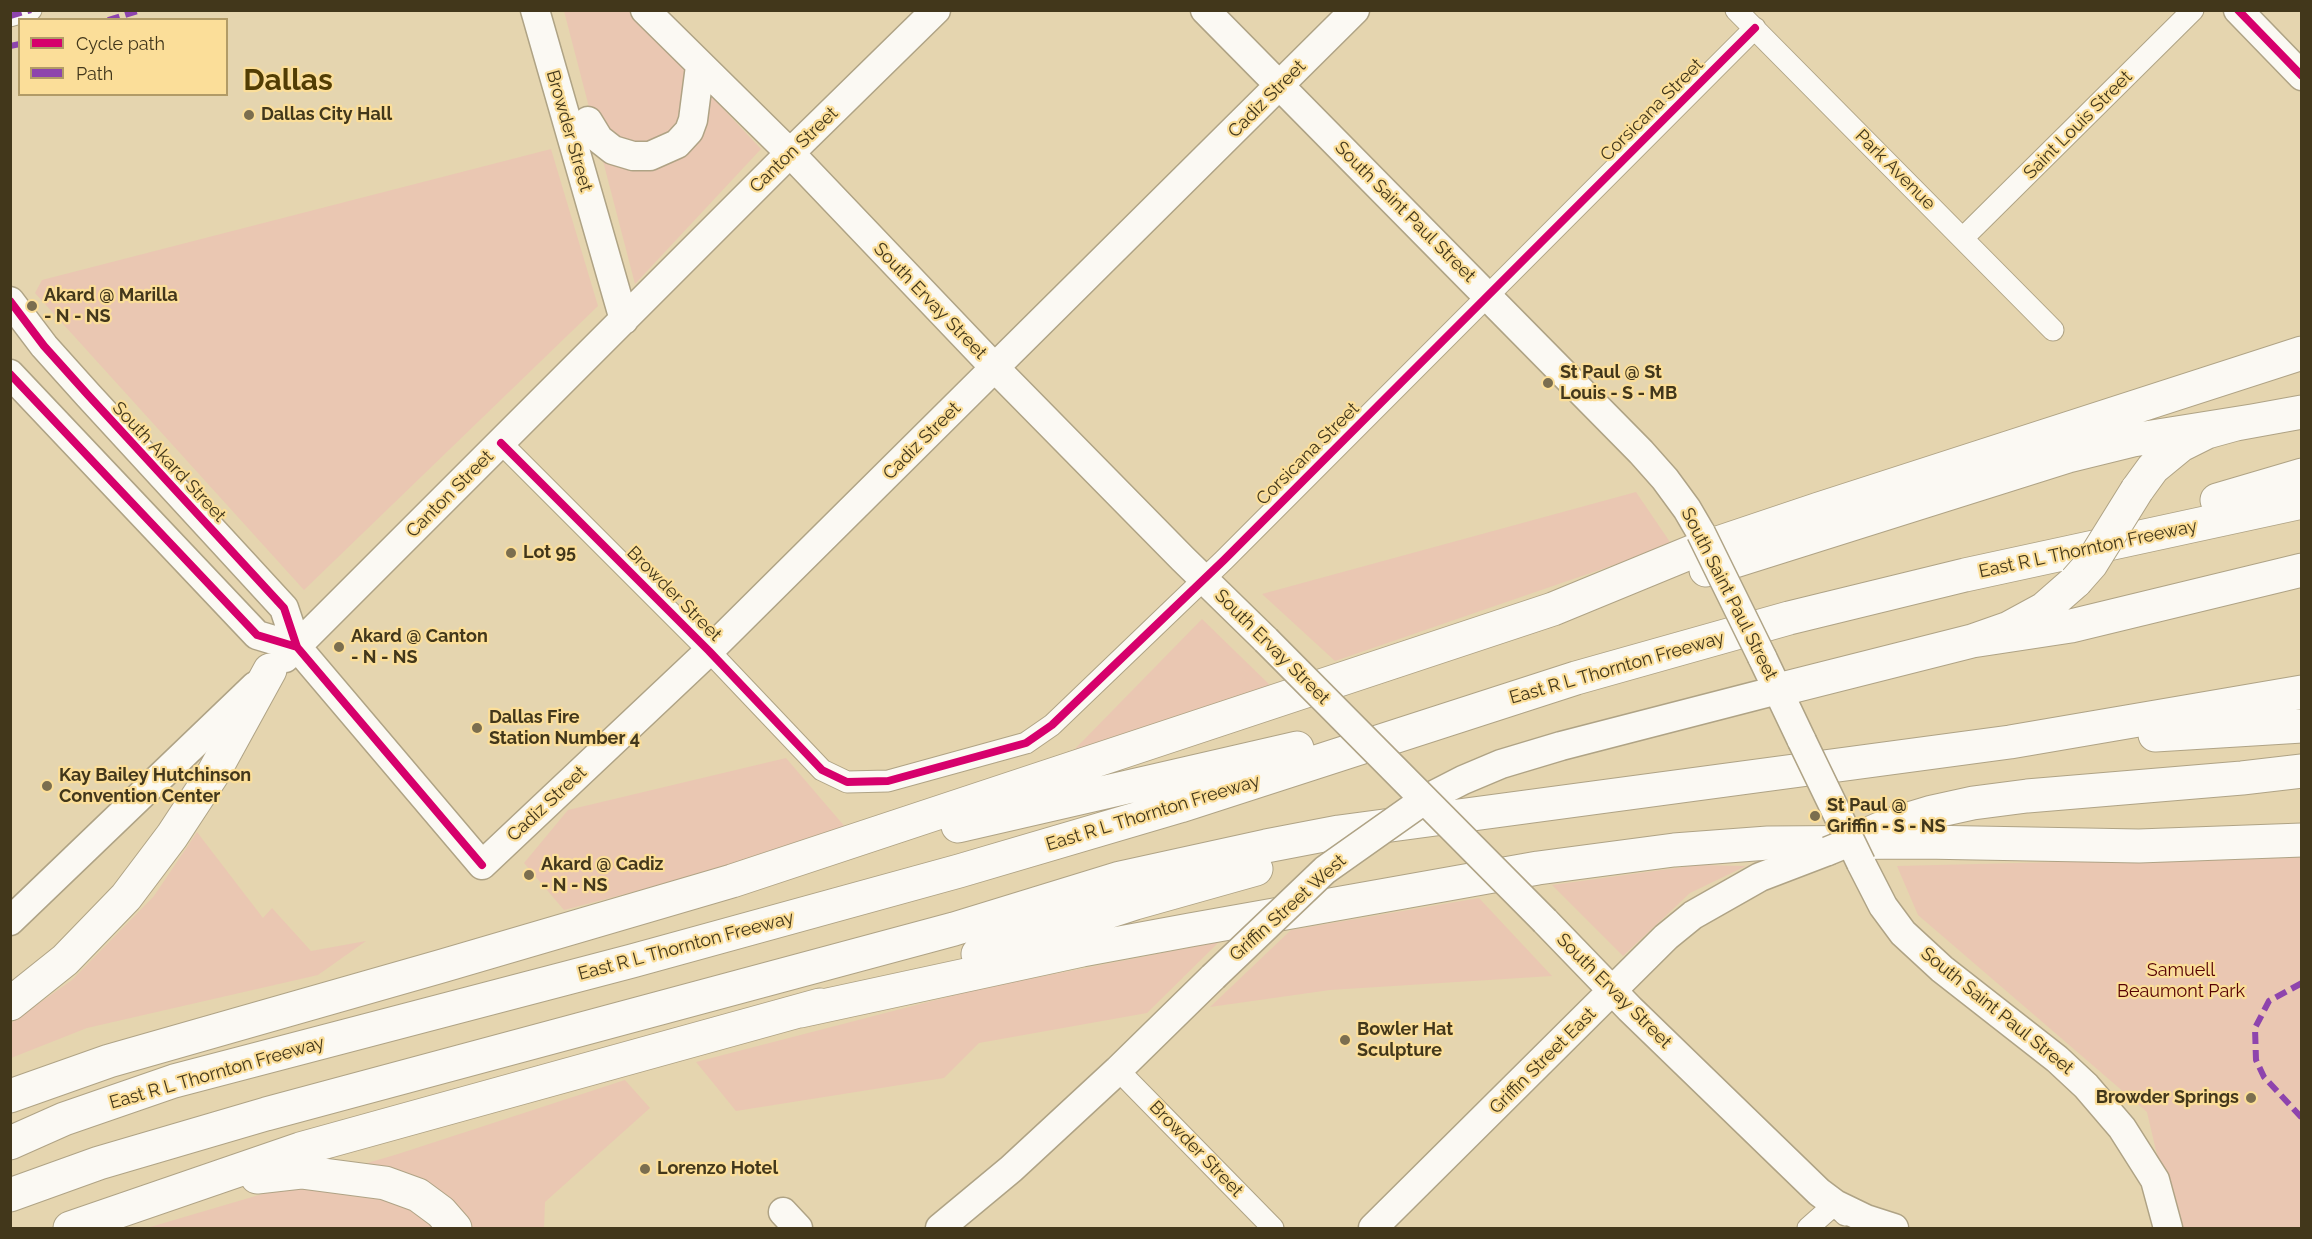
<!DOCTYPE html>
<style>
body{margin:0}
#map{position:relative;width:2312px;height:1239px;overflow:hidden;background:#e5d5af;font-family:Raleway,sans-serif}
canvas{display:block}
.frame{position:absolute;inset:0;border:12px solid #42371b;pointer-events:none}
.legend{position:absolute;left:18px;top:18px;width:210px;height:78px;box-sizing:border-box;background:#fbde99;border:2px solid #b19b67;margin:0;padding:8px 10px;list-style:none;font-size:18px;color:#42371b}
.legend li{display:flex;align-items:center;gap:12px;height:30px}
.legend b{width:30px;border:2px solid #b19b67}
</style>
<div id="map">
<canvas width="2312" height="1239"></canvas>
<div class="frame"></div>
<ul class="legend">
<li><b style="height:8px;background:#d6006c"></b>Cycle path</li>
<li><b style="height:8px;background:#8e44ad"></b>Path</li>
</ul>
</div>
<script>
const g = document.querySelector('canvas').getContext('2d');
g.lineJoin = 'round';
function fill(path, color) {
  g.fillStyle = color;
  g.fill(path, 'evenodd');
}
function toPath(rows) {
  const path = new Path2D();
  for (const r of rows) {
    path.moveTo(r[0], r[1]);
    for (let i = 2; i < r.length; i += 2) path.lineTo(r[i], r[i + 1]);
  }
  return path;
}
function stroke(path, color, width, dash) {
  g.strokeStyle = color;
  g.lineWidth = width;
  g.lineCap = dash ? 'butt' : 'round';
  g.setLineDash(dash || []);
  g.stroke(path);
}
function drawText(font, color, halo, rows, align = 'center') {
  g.font = font + ' Raleway,sans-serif';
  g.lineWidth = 4.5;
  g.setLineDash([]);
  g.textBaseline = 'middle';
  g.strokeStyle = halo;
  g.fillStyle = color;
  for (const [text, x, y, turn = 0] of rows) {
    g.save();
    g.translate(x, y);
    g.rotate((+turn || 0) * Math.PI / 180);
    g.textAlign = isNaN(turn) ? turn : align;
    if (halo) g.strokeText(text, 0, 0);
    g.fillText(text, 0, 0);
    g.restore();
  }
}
const green = toPath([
 [564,11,631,11,761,149,635,284],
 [551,149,598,306,304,590,35,293,42,280],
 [1636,492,1672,545,1335,661,1262,594],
 [1202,619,1273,688,1069,755],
 [786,758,852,835,564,910,524,863,568,810],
 [197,832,263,918,272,908,311,951,366,941,318,975,87,1028,11,1058,11,1023,72,980,154,896],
 [2301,856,2301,1228,2174,1228,2147,1112,1918,915,1897,866],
 [1698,865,1746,866,1690,893,1623,956,1552,885],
 [1479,898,1552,976,1330,990,1210,1007,1291,930],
 [1219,942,1147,1013,979,1043,944,1078,736,1111,696,1062,982,988],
 [625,1080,650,1108,545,1202,544,1228,147,1228,398,1154]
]);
const street = toPath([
 [1736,10,2053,330],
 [10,16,31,10],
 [1963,238,2193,10],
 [501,443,709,651,822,770,847,782,888,781,1026,743,1052,725,1224,560,1755,28],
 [1118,1070,1273,1228],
 [1808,1228,1835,1204,1845,1215]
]);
const secondary = toPath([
 [535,10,624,320],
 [645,10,790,153,996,369,1183,559,1266,640],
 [1205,10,1641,452,1665,479,1687,509,1701,533],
 [2238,10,2302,76],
 [588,121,599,139,613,150,633,156,650,156,677,144,689,131,693,120,700,66],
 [10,301,44,346,88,395,284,608,297,647,482,865,709,651,1355,10],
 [10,374,257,635,297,647],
 [1762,657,1802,741],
 [285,658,790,153,936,10],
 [1424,800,1463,780,1501,764,1561,746,1778,690],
 [1861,863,1883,906,1903,933,1942,969,2057,1059,2086,1086,2122,1128,2155,1180,2168,1228],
 [10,921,255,686],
 [1545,921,1630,1009,1819,1192,1835,1204,1866,1219,1894,1228],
 [783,1212,798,1228],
 [940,1228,1011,1169,1118,1070,1213,977],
 [1373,1228,1666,937,1693,915,1760,877,1828,851]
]);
const highway = toPath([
 [2137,490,2153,468,2181,445,2207,432,2236,424,2302,412],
 [2217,500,2302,475],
 [1706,570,2068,456,2133,440,2252,421],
 [1972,641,2071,626,2302,570],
 [1778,690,1972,641,2009,628,2044,609,2076,581],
 [2155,735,2302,726],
 [958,826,1297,748],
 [1866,835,1889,825,1932,812,1973,803,2027,796,2242,778,2302,771],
 [978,954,1135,903,1256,869],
 [10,1004,65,960,126,897,172,836,214,772,270,670],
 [800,1011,1082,950,1190,930,1538,868,1674,850,1768,843,1923,842,2139,846,2302,840],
 [10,1096,109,1061,442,966,732,881,1553,609,1694,551,1819,509,2302,353],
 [10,1143,64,1119,174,1081,632,961,959,871,1180,806,1576,678,1789,618,1965,575,2302,502],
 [257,1177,301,1172,385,1183,418,1195,441,1212,455,1228],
 [10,1195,99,1163,266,1114,954,929,1120,878,1266,846,1339,832,2010,742,2302,692],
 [70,1228,300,1149,820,1005]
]);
const secondaryBridge = toPath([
 [1701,533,1762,657],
 [1266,640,1545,921],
 [1802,741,1861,863],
 [1828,851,1850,842],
 [1213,977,1325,870,1424,800]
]);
const highwayBridge = toPath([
 [2076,581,2091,564,2137,490]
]);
const quiet = toPath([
 [10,16,31,10],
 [108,20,141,10],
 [10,46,20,44],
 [2302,983,2269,1001,2255,1028,2256,1060,2264,1077,2302,1118]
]);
const cycleway = toPath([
 [2238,10,2302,76],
 [10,301,44,346,88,395,284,608,297,647,482,865],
 [10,374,257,635,297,647],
 [501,443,709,651,822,770,847,782,888,781,1026,743,1052,725,1224,560,1755,28]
]);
const markers = [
 [249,115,6,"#7b6e4f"],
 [32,306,6,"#7b6e4f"],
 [1548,383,6,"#7b6e4f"],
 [511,553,6,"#7b6e4f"],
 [339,647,6,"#7b6e4f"],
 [477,728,6,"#7b6e4f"],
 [47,786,6,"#7b6e4f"],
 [1815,816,6,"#7b6e4f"],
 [529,875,6,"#7b6e4f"],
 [1345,1040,6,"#7b6e4f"],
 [2251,1098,6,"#7b6e4f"],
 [645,1169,6,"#7b6e4f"]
];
const streetNames = [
 ["Cadiz Street",1267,99,-45],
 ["Corsicana Street",1652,110,-45],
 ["Saint Louis Street",2078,125,-45],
 ["Browder Street",569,131,74],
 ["Canton Street",794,150,-44],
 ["Park Avenue",1895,170,45],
 ["South Saint Paul Street",1405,212,45],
 ["South Ervay Street",930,301,46],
 ["Cadiz Street",922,441,-45],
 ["Corsicana Street",1308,454,-45],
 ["South Akard Street",169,462,47],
 ["Canton Street",450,494,-45],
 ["East R L Thornton Freeway",2088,549,-12],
 ["Browder Street",674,594,45],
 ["South Saint Paul Street",1729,594,63],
 ["South Ervay Street",1272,647,45],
 ["East R L Thornton Freeway",1617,668,-16],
 ["Cadiz Street",547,804,-43],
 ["East R L Thornton Freeway",1153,813,-17],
 ["Griffin Street West",1288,908,-42],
 ["East R L Thornton Freeway",686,946,-15],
 ["South Ervay Street",1614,991,45],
 ["South Saint Paul Street",1997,1011,39],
 ["Griffin Street East",1543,1061,-45],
 ["East R L Thornton Freeway",217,1073,-16],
 ["Browder Street",1196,1149,46]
];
const poiNames = [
 ["Dallas City Hall",261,115],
 ["Akard @ Marilla",44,296],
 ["- N - NS",44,317],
 ["St Paul @ St",1560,373],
 ["Louis - S - MB",1560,394],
 ["Lot 95",523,553],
 ["Akard @ Canton",351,637],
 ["- N - NS",351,658],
 ["Dallas Fire",489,718],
 ["Station Number 4",489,739],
 ["Kay Bailey Hutchinson",59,776],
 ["Convention Center",59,797],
 ["St Paul @",1827,806],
 ["Griffin - S - NS",1827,827],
 ["Akard @ Cadiz",541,865],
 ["- N - NS",541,886],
 ["Bowler Hat",1357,1030],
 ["Sculpture",1357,1051],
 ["Browder Springs",2239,1098,"right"],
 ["Lorenzo Hotel",657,1169]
];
const parkNames = [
 ["Samuell",2181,971],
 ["Beaumont Park",2181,992]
];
const townNames = [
 ["Dallas",288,81]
];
fill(green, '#eac7b2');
stroke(street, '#afa385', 23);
stroke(secondary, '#afa385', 31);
stroke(highway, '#afa385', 35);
stroke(street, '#fbf9f3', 21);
stroke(secondary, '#fbf9f3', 28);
stroke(highway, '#fbf9f3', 33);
stroke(secondaryBridge, '#afa385', 31, []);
stroke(highwayBridge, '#afa385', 35, []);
stroke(secondaryBridge, '#fbf9f3', 28);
stroke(highwayBridge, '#fbf9f3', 33);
stroke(quiet, '#8e44ad', 6, [12, 6]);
stroke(cycleway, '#d6006c', 8);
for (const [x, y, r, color] of markers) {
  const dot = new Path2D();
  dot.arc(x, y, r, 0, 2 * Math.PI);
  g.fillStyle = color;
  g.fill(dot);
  stroke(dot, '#fbde99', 2);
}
drawText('18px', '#42371b', '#fbde99', streetNames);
drawText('bold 18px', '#42371b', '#fbde99', poiNames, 'left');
drawText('18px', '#550003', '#fbde99', parkNames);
drawText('bold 30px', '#513d04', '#fbde99', townNames);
</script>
